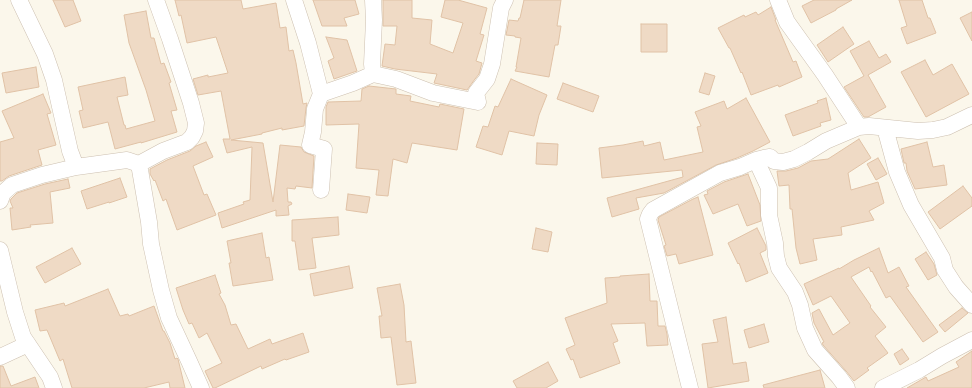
<!DOCTYPE html>
<style>
body{margin:0}
canvas{display:block;background:#fbf7eb}
</style>
<canvas width="972" height="388"></canvas>
<script>
const g = document.querySelector('canvas').getContext('2d');
g.lineJoin = 'round';
function fill(path, color) {
  g.fillStyle = color;
  g.fill(path, 'evenodd');
}
function toPath(rows) {
  const path = new Path2D();
  for (const r of rows) {
    path.moveTo(r[0], r[1]);
    for (let i = 2; i < r.length; i += 2) path.lineTo(r[i], r[i + 1]);
  }
  return path;
}
function stroke(path, color, width, dash) {
  g.strokeStyle = color;
  g.lineWidth = width;
  g.lineCap = dash ? 'butt' : 'round';
  g.setLineDash(dash || []);
  g.stroke(path);
}
const building = toPath([
 [53,0,73,0,81,21,65,27,53,0],
 [175,0,241,0,243,9,276,3,280,28,286,27,289,51,293,50,296,63,303,104,307,103,306,108,304,126,282,130,282,128,262,133,262,134,231,140,263,143,273,202,280,145,301,147,304,152,314,156,312,188,296,186,295,189,287,188,288,202,291,202,292,204,288,206,289,215,276,216,276,210,222,228,218,213,244,204,243,202,250,200,252,147,227,153,223,139,230,139,221,91,198,95,193,79,208,75,208,77,228,73,216,37,187,43,181,15,179,16,175,0],
 [313,0,355,0,359,14,344,18,347,26,322,26,313,0],
 [383,0,412,0,412,18,432,20,430,44,453,53,463,23,441,17,445,0,458,0,487,8,480,34,484,35,476,61,482,63,479,74,475,79,467,90,434,83,437,74,395,69,382,66,385,44,395,45,397,26,383,26,383,0],
 [524,0,561,0,557,26,561,26,558,45,555,45,549,77,515,71,517,67,516,67,521,38,515,37,515,36,506,35,509,20,518,21,519,18,520,18,524,0],
 [814,0,852,0,836,9,836,10,811,23,802,6,814,0],
 [899,0,922,0,928,18,930,18,936,33,907,44,901,28,907,26,899,0],
 [771,7,776,20,775,20,793,62,796,61,802,77,779,87,778,85,751,95,742,72,741,73,730,48,729,48,718,28,744,15,745,17,756,12,758,15,771,7],
 [146,11,151,38,154,38,161,64,164,63,171,82,169,83,177,110,171,111,177,132,141,143,141,142,115,149,108,122,83,128,79,111,83,110,78,87,125,77,128,95,117,97,124,125,125,125,126,129,155,121,146,90,129,43,124,15,146,11],
 [972,12,972,41,960,18,972,12],
 [641,24,667,24,667,52,641,52,641,24],
 [843,27,854,44,828,62,817,45,843,27],
 [326,37,347,40,357,71,334,79,328,61,334,58,326,37],
 [869,41,879,58,886,54,891,62,868,75,886,107,868,117,864,117,844,87,864,76,850,51,869,41],
 [925,60,933,75,952,64,969,94,926,117,901,72,925,60],
 [36,67,39,87,6,93,2,73,36,67],
 [705,73,715,76,709,95,699,92,705,73],
 [511,79,547,95,539,115,534,136,509,131,502,155,476,147,483,126,488,127,495,106,498,107,511,79],
 [563,83,599,96,593,112,557,99,563,83],
 [369,86,396,89,396,94,411,96,410,101,439,107,440,104,464,109,457,150,412,143,407,163,393,159,388,196,376,195,379,170,356,168,359,124,326,125,326,107,328,102,361,101,362,89,369,86],
 [43,94,51,113,47,114,56,145,38,150,42,165,9,176,2,181,0,181,0,142,14,138,2,111,43,94],
 [746,98,770,142,753,151,737,158,716,165,664,193,636,198,639,209,612,217,607,198,683,177,682,170,602,178,599,148,623,145,643,141,644,146,660,142,664,160,703,152,697,127,701,126,695,112,724,101,727,109,746,98],
 [826,98,831,120,820,123,821,126,793,136,785,115,818,103,817,101,826,98],
 [859,139,871,158,848,173,851,190,878,182,884,203,869,211,874,220,841,227,842,235,813,239,817,260,800,264,796,248,792,209,790,209,789,185,779,186,777,171,786,171,798,168,811,161,828,159,859,139],
 [206,142,213,157,193,166,204,195,207,194,216,215,177,230,166,199,163,201,155,180,154,181,150,174,150,169,167,160,190,151,196,146,206,142],
 [927,142,933,167,944,165,947,185,915,189,907,171,906,163,904,163,901,149,927,142],
 [537,143,558,144,557,165,536,164,537,143],
 [878,158,887,174,876,180,867,164,878,158],
 [748,174,760,205,761,221,747,226,738,204,713,214,704,195,708,194,707,191,724,182,748,174],
 [120,178,127,197,109,203,109,202,87,209,81,191,120,178],
 [68,179,70,188,50,192,53,223,30,225,31,227,12,230,10,208,13,208,10,201,11,199,17,193,45,184,68,179],
 [963,186,972,198,972,206,940,229,928,212,963,186],
 [348,194,370,197,367,213,346,210,348,194],
 [698,197,713,255,679,264,676,254,667,256,664,246,666,245,658,220,659,217,693,199,698,197],
 [338,217,339,235,312,238,316,268,299,270,295,241,292,241,292,220,338,217],
 [536,228,552,232,548,252,532,249,536,228],
 [757,228,766,246,766,250,760,253,768,273,746,282,739,263,738,264,728,243,757,228],
 [262,233,266,258,269,257,273,280,233,286,229,263,231,263,227,241,262,233],
 [72,248,81,264,45,283,36,267,72,248],
 [879,248,888,273,899,267,909,286,906,287,938,332,923,342,890,296,886,298,872,271,871,272,869,267,851,277,871,306,870,307,886,327,875,336,888,353,867,368,869,370,854,381,846,371,823,345,822,343,824,342,814,323,812,313,819,309,833,335,850,323,831,296,813,305,804,284,839,268,839,269,854,260,879,248],
 [926,252,934,264,937,275,928,280,915,259,926,252],
 [349,266,353,288,314,296,310,274,349,266],
 [649,274,650,301,657,301,658,326,665,326,667,334,668,345,647,346,645,323,611,324,618,341,613,343,620,363,580,378,573,359,571,360,566,349,575,345,565,318,607,303,605,278,620,277,620,276,649,274],
 [215,275,221,293,219,294,225,305,231,325,236,324,248,349,270,339,272,344,303,333,309,352,286,360,285,359,262,369,261,366,215,388,213,388,205,371,222,363,207,333,199,338,192,323,189,324,183,310,176,288,215,275],
 [400,284,404,305,406,342,411,341,416,383,397,385,391,337,381,338,379,316,382,316,377,288,400,284],
 [108,289,120,316,128,314,129,316,154,306,163,331,164,331,170,343,175,359,177,358,178,359,185,388,170,388,169,382,144,388,72,388,63,359,60,361,47,330,40,331,35,310,64,303,65,306,108,289],
 [962,308,968,313,945,332,939,325,962,308],
 [726,317,733,364,746,362,749,381,708,388,702,344,718,342,713,320,726,317],
 [764,324,769,342,749,348,744,330,764,324],
 [902,349,909,359,900,365,894,354,902,349],
 [972,351,972,388,907,388,926,377,928,381,959,367,956,362,972,351],
 [548,362,558,381,546,388,517,388,513,381,548,362],
 [0,366,3,366,11,386,35,377,39,388,0,388,0,366],
 [820,370,825,388,764,388,763,385,820,370]
]);
const minor = toPath([
 [19,0,45,54,54,80,70,151,76,167],
 [294,0,308,43,321,94,315,109,313,132,310,145,324,149,321,190],
 [373,0,374,20,372,64,373,74],
 [778,0,787,22,825,75,859,127],
 [321,94,353,83,373,74,396,79,433,93,478,102,476,93,487,79,492,64,501,8,505,0],
 [885,128,897,172,911,205,942,258,945,270,956,287,972,305],
 [756,160,769,188,769,215,775,243,776,256,779,268,795,292,800,305,805,328,815,350,839,377,847,388],
 [139,164,149,222,151,244,161,290,169,318,189,361,201,388],
 [0,201,3,193,12,185,42,175,76,167,127,160,139,164,163,151,187,142,192,137,195,131,196,123,191,103,170,39,156,0],
 [0,250,15,312,23,337,50,377,54,388],
 [0,357,28,344],
 [690,388,680,348,648,219,650,214,653,210,720,173,740,167,756,160,764,158,770,157,774,161,783,162,794,159,808,152,826,141,859,127,869,126,918,131,933,130,947,127,972,115],
 [883,388,919,370,942,356,972,340]
]);
fill(building, '#efdac5');
stroke(building, '#e0c2a6', 1);
stroke(minor, '#cdc0b1', 17);
stroke(minor, '#fff', 16);
</script>
